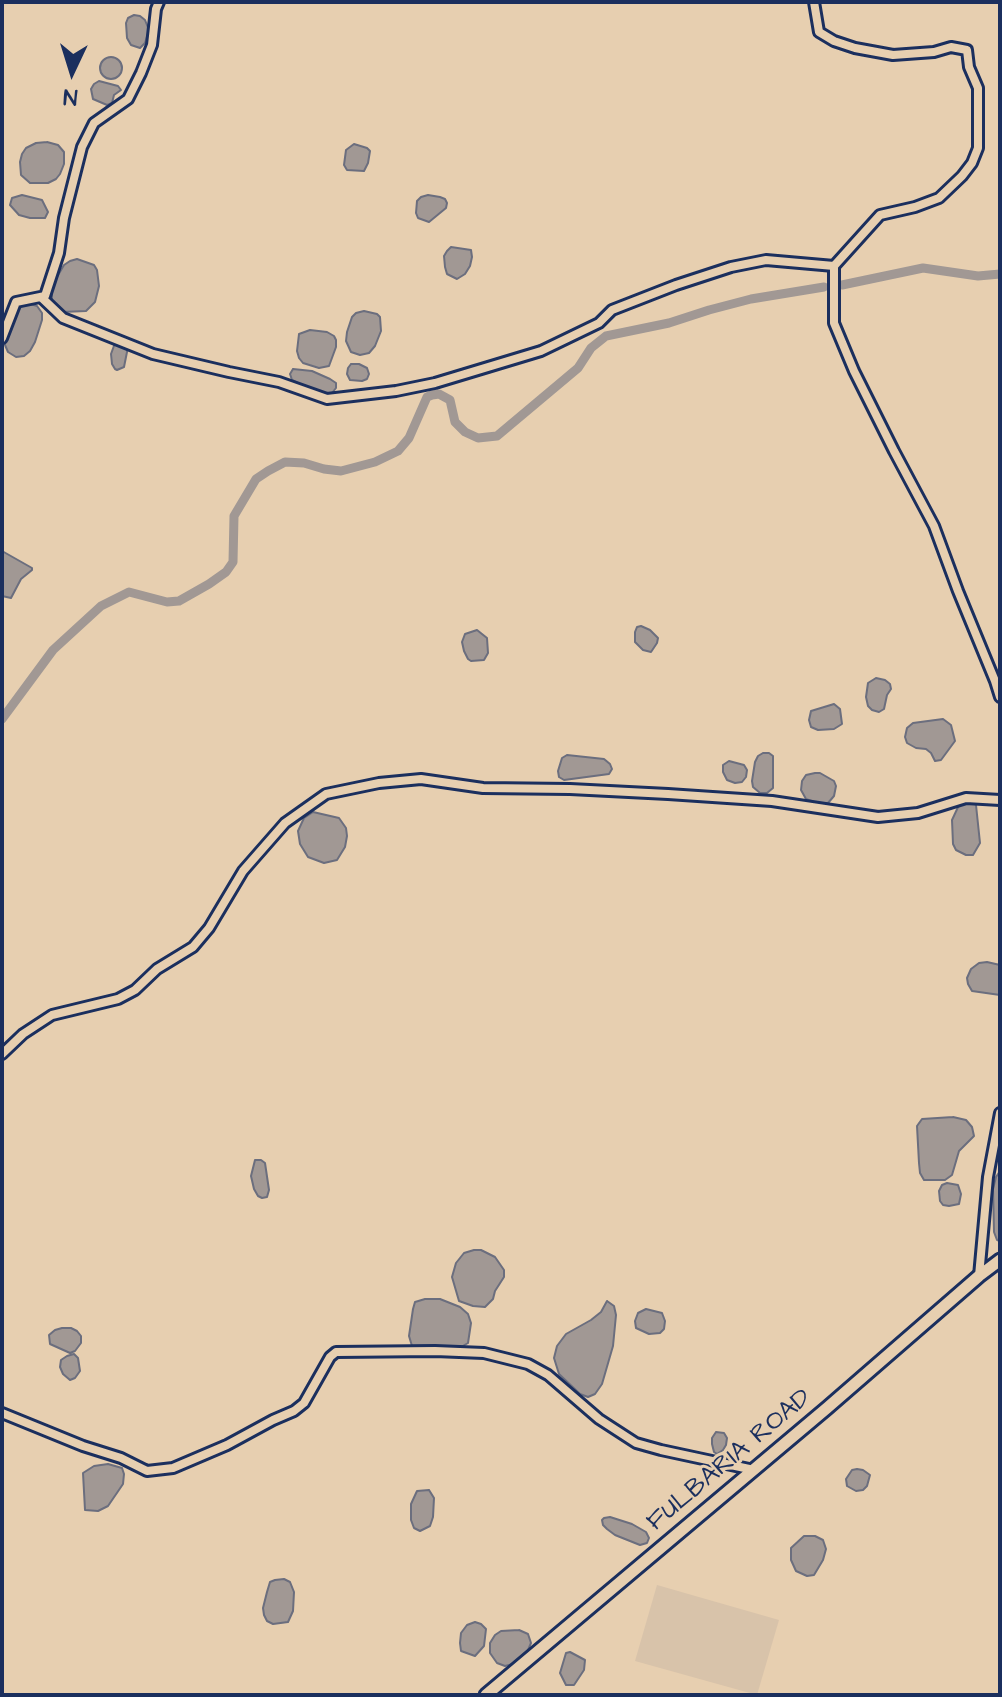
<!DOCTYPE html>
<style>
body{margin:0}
#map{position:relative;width:1002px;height:1697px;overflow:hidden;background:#e7cfb0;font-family:"Architects Daughter",sans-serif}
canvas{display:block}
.frame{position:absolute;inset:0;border:4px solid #1b2f5e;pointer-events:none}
.north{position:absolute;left:32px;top:32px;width:80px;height:80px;-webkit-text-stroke:6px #e7cfb0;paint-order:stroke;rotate:184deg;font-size:22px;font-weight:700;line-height:32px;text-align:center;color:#1b2f5e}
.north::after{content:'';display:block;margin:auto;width:28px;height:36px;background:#1b2f5e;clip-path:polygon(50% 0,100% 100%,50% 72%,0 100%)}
</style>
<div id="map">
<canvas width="1002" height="1697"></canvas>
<div class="frame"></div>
<div class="north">N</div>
</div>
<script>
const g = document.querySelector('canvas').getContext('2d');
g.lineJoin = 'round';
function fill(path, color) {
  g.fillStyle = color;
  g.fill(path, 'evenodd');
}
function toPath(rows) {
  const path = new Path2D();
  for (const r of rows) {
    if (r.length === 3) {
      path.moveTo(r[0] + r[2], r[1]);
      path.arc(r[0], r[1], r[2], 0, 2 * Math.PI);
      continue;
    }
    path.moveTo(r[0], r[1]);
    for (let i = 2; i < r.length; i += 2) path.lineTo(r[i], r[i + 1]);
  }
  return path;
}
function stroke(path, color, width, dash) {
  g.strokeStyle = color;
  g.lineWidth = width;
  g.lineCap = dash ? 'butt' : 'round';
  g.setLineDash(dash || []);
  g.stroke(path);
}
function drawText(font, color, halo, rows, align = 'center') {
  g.font = font + ' "Architects Daughter",sans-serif';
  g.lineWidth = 6;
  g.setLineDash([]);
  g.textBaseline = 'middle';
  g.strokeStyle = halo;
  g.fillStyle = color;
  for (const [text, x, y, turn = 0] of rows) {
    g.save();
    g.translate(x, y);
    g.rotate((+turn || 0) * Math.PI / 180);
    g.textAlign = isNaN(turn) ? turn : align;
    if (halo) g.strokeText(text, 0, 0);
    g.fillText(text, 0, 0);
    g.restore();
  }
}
const built = toPath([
 [657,1585,779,1620,757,1695,635,1661]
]);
const water = toPath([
 [134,15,140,16,145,20,149,30,145,43,140,48,131,45,127,38,126,23,128,18,134,15],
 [111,68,11],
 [99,81,118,86,121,90,114,95,112,103,107,105,93,99,91,89,94,84,99,81],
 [47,142,58,145,64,152,64,164,60,174,56,179,48,183,30,183,21,175,20,162,22,154,26,148,36,143,47,142],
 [354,144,367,148,370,151,368,163,364,171,347,170,344,165,346,150,354,144],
 [22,195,42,200,48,212,45,218,30,218,19,215,10,205,12,198,22,195],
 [428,195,440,197,445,199,447,203,446,208,429,222,418,218,416,213,417,201,421,197,428,195],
 [451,247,471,250,472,257,470,266,465,274,457,279,447,274,445,267,444,256,447,251,451,247],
 [77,259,94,265,97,270,99,286,95,302,86,311,62,312,52,302,52,290,54,282,64,265,70,261,77,259],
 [27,303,37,306,42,313,42,320,35,342,30,351,24,356,16,357,8,352,5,345,5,335,16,311,20,305,27,303],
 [364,311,377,314,380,317,381,331,375,346,369,353,360,355,351,352,346,341,347,332,352,317,356,313,364,311],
 [310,330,327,332,334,336,336,340,336,347,329,366,319,368,303,363,299,358,297,351,299,334,310,330],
 [119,342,128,347,124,367,117,370,115,369,112,364,111,354,115,343,119,342],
 [351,364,359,364,367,368,369,374,367,379,362,381,350,380,347,374,348,368,351,364],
 [293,369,312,371,330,379,336,383,336,388,332,393,326,393,312,390,292,380,290,374,293,369],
 [2,551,32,568,32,570,21,579,11,598,2,596,2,551],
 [641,626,650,630,658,638,657,643,651,652,643,650,635,642,635,632,637,627,641,626],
 [477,630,487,638,488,653,484,660,471,661,468,659,464,651,462,642,465,634,477,630],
 [876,678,885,680,890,684,891,689,887,695,884,709,879,712,872,710,868,706,866,697,868,683,876,678],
 [834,704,840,709,842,724,834,729,818,730,811,727,809,720,811,711,834,704],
 [943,719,951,725,955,741,941,760,935,761,931,753,926,749,916,748,907,743,905,737,907,728,913,723,943,719],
 [763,753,769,753,773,756,773,788,767,793,760,793,753,787,752,781,755,762,758,756,763,753],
 [567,755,604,759,610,764,612,769,609,774,564,780,559,777,558,771,562,758,567,755],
 [729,761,744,765,747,770,746,777,742,782,735,783,727,780,723,772,723,765,729,761],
 [815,773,820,773,834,781,836,786,834,796,828,803,817,803,806,799,801,790,802,781,806,775,815,773],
 [971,802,976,805,980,843,973,855,966,855,956,850,953,844,952,820,959,805,971,802],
 [313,812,339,818,346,828,347,836,345,847,337,860,324,863,308,857,300,844,298,831,304,818,313,812],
 [987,962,1000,965,1000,995,972,991,968,984,967,978,971,969,979,963,987,962],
 [953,1117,966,1120,972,1127,974,1136,959,1151,952,1175,945,1180,924,1180,920,1173,919,1163,917,1126,922,1119,953,1117],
 [255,1160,261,1160,265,1163,269,1190,267,1197,262,1198,258,1196,254,1189,251,1176,255,1160],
 [1000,1171,1000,1241,997,1240,994,1232,993,1189,996,1177,1000,1171],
 [947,1183,958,1185,961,1194,959,1204,949,1206,943,1205,940,1201,939,1191,942,1185,947,1183],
 [474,1250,481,1250,495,1257,504,1270,504,1277,495,1291,493,1299,485,1307,473,1306,459,1301,452,1277,456,1263,464,1253,474,1250],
 [425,1299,440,1299,460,1307,468,1314,471,1323,468,1343,461,1347,455,1348,439,1346,412,1346,409,1336,413,1309,415,1302,425,1299],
 [607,1301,614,1306,616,1315,613,1346,602,1384,595,1394,588,1397,580,1394,559,1374,554,1358,557,1346,566,1334,591,1320,601,1312,607,1301],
 [646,1309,662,1313,665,1321,664,1329,660,1333,649,1334,636,1328,635,1321,638,1313,646,1309],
 [62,1328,71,1328,77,1331,81,1336,81,1343,75,1351,70,1353,50,1344,49,1335,55,1330,62,1328],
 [74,1354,78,1358,80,1371,75,1378,70,1380,63,1374,60,1367,61,1360,67,1356,74,1354],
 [716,1432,724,1433,727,1438,726,1445,723,1450,717,1454,714,1452,712,1444,712,1438,716,1432],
 [108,1464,122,1468,124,1474,123,1484,108,1506,98,1511,85,1510,83,1473,94,1466,108,1464],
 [857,1469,863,1470,870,1475,867,1486,863,1490,856,1491,847,1486,846,1479,852,1470,857,1469],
 [429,1490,434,1498,433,1517,430,1526,420,1531,414,1528,411,1520,411,1504,417,1491,429,1490],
 [610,1517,632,1524,646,1532,649,1538,647,1543,640,1545,615,1535,607,1529,603,1525,602,1520,604,1518,610,1517],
 [804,1536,815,1536,823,1540,826,1549,823,1560,814,1575,807,1576,796,1571,791,1560,791,1548,804,1536],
 [284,1579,290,1582,294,1592,293,1611,288,1622,273,1624,267,1621,264,1615,263,1608,267,1592,270,1582,275,1580,284,1579],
 [475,1622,481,1624,486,1629,484,1646,475,1656,461,1651,460,1643,461,1633,467,1625,475,1622],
 [519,1630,528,1634,531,1643,528,1650,513,1664,505,1666,497,1663,490,1653,490,1643,495,1635,501,1631,519,1630],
 [570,1652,585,1660,584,1670,574,1685,566,1685,560,1673,566,1653,570,1652]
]);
const canal = toPath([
 [842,285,923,268,978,276,1000,274],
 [2,719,53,650,101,606,129,592,167,602,179,601,209,584,226,572,233,562,234,516,256,479,268,471,285,462,304,463,324,469,341,471,375,462,398,451,409,438,427,397,432,395,439,394,450,400,455,422,465,432,478,438,497,436,578,368,591,348,606,336,669,323,709,310,751,299,824,287]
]);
const minor = toPath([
 [814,2,819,32,834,41,855,48,893,55,934,52,951,47,967,50,969,67,978,88,978,148,972,163,962,176,939,198,915,207,880,215,834,266,834,323,854,371,894,451,934,526,958,591,995,681,1000,697],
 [42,298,63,318,153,354,229,372,279,382,327,399,396,391,435,383,541,351,599,323,612,310,676,285,731,267,766,260,834,266],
 [2,338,16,302,45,296,59,253,64,218,82,147,94,123,128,99,141,73,152,45,156,9,159,2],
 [2,1054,23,1034,52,1015,118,999,135,990,157,969,193,947,209,928,243,871,285,823,326,794,379,783,421,779,483,788,570,789,668,794,772,801,878,817,918,813,966,798,1000,800],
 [979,1276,988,1177,1000,1113],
 [2,1413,83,1446,121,1458,147,1471,173,1468,227,1445,273,1420,294,1411,304,1403,330,1357,336,1352,435,1351,484,1353,528,1364,548,1375,599,1419,636,1443,661,1450,754,1470]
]);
const secondary = toPath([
 [486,1695,827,1408,979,1276,1000,1260]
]);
const streetNames = [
 ["FULBARIA ROAD",730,1461,-40]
];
fill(built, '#d8c3aa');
fill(water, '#a19894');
stroke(water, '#6b6e7e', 2);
stroke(canal, '#a19894', 9);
stroke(minor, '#1b2f5e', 14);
stroke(secondary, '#1b2f5e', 17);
stroke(minor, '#e7cfb0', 8);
stroke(secondary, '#e7cfb0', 11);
drawText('26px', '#1b2f5e', '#e7cfb0', streetNames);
</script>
